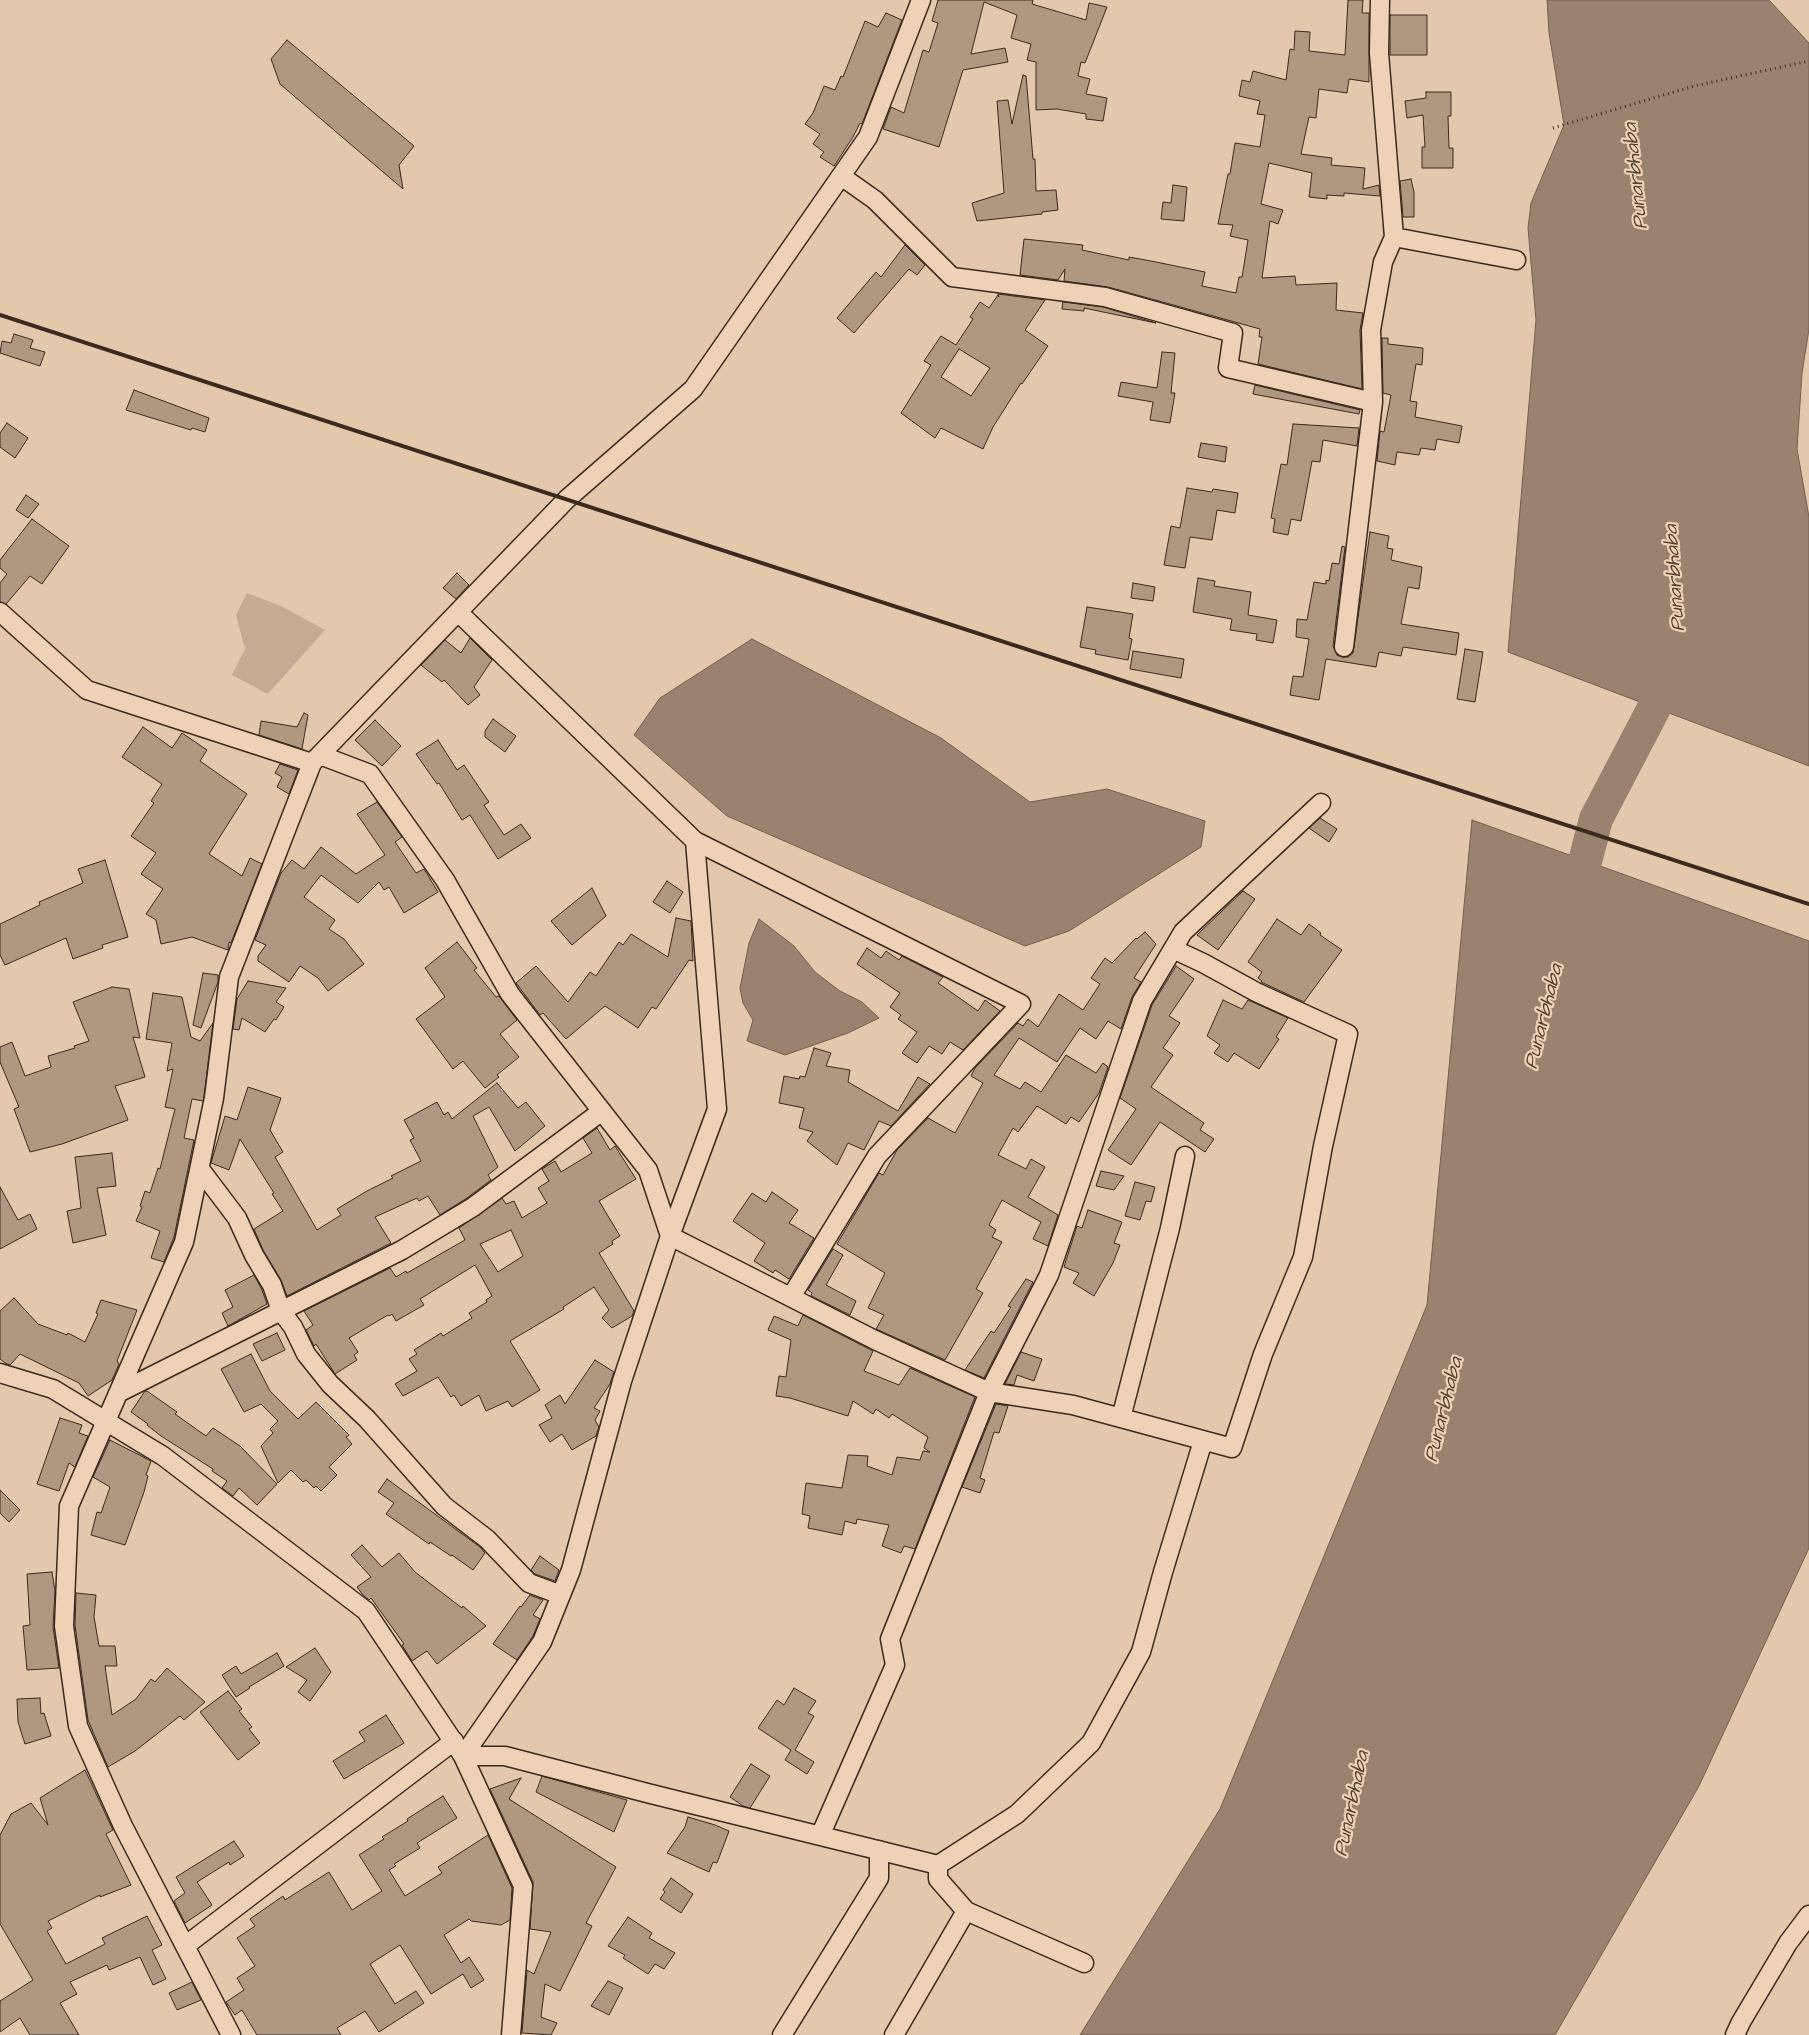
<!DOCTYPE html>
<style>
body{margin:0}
canvas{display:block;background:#e4c8ac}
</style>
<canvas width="1809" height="2035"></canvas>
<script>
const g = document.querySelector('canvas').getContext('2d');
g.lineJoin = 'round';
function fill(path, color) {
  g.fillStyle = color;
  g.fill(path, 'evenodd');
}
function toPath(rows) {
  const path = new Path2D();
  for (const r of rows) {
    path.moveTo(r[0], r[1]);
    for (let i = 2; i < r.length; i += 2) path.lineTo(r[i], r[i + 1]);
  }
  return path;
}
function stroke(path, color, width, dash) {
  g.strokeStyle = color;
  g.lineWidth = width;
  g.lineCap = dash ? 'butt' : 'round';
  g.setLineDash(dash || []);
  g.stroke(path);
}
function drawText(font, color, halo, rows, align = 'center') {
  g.font = font + ' "Architects Daughter",sans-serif';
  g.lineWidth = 4.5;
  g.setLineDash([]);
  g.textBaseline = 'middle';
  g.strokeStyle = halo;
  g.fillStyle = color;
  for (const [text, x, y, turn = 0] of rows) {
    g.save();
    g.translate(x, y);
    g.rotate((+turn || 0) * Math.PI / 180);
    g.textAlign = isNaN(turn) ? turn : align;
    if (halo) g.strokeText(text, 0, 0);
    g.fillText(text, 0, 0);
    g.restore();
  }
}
const green = toPath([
 [247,593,283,607,325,630,268,694,232,675,245,649,236,615]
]);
const water = toPath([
 [1547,0,1769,0,1809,43,1809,329,1802,373,1797,449,1809,517,1809,766,1508,652,1536,320,1528,228,1531,203,1564,125,1549,33,1547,0],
 [752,639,941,738,1030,802,1107,789,1205,821,1201,847,1069,931,1025,946,727,816,634,735,660,698,752,639],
 [1472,820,1809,941,1809,1548,1699,1786,1555,2035,1080,2035,1220,1809,1427,1305,1472,820],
 [759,919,794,946,815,972,840,991,862,1002,879,1018,848,1033,785,1055,747,1041,753,1020,743,1003,740,988,749,943,759,919]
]);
const river = toPath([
 [1574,904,1596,819,1654,708,1671,665]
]);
const building = toPath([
 [938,0,1033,0,1032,4,1086,20,1089,3,1107,7,1085,63,1081,62,1078,76,1090,79,1086,94,1107,98,1103,121,1086,119,1086,114,1057,109,1036,110,1036,62,1027,60,1031,44,1011,38,1017,15,984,2,971,54,1005,48,1008,62,963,70,939,147,883,129,891,107,904,113,923,50,929,52,938,23,932,21,938,0],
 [1348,0,1363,0,1362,13,1369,13,1369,82,1349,79,1347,93,1319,89,1316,118,1309,117,1301,154,1332,158,1331,165,1365,168,1363,189,1379,185,1380,196,1344,193,1344,196,1327,195,1327,199,1309,197,1312,173,1269,163,1261,204,1283,210,1278,224,1270,221,1262,278,1295,276,1296,285,1337,283,1336,310,1363,313,1360,330,1362,389,1258,364,1262,337,1259,337,1260,329,1108,287,1064,281,1065,269,1058,280,1020,275,1024,239,1083,245,1082,250,1129,260,1129,257,1151,261,1205,272,1202,286,1236,293,1239,277,1242,277,1248,240,1230,236,1233,225,1218,224,1228,174,1230,174,1235,143,1260,147,1265,115,1257,114,1260,101,1239,96,1242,80,1250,82,1253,71,1286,80,1290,49,1294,50,1295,31,1310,32,1309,51,1345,55,1348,0],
 [886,13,902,20,862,124,860,123,853,137,834,166,820,157,824,152,813,144,820,134,805,124,813,113,824,86,835,90,841,76,843,77,865,21,878,27,886,13],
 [1390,15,1427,15,1427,55,1390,55,1390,15],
 [287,40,414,146,399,165,403,189,280,84,271,59,287,40],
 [1023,75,1026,76,1033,159,1035,159,1036,191,1056,190,1058,210,1042,212,1042,214,977,221,972,203,1004,193,997,101,1008,100,1012,124,1023,75],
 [1426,92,1451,92,1451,116,1448,116,1449,148,1453,148,1453,168,1422,168,1422,147,1425,147,1423,115,1407,118,1405,101,1426,98,1426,92],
 [1411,179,1414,192,1414,217,1403,217,1400,181,1411,179],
 [1173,185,1187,187,1184,221,1161,219,1163,202,1171,203,1173,185],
 [905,245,925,265,917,275,909,269,854,333,837,318,876,272,881,277,905,245],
 [998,294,1045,300,1025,330,1048,346,1022,384,1021,383,993,427,983,449,941,428,935,438,901,413,931,365,924,361,941,336,956,345,973,319,970,317,980,302,989,308,998,295,999,297,998,294],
 [959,349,990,368,971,396,941,377,959,349],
 [1063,302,1103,307,1156,323,1084,308,1084,311,1062,309,1063,302],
 [14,334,33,340,30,348,45,352,40,366,0,353,2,341,11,343,14,334],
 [1382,338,1388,338,1388,344,1423,348,1422,365,1416,364,1410,401,1417,402,1415,417,1462,426,1459,443,1437,439,1435,450,1421,448,1419,455,1397,452,1395,465,1377,461,1380,431,1384,432,1391,395,1383,393,1382,338],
 [1162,352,1175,353,1171,393,1175,393,1170,423,1150,420,1153,402,1118,396,1121,382,1157,388,1162,352],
 [1255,385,1360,410,1359,414,1253,394,1255,385],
 [134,390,209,418,205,432,192,428,191,430,126,410,134,390],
 [7,423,28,438,15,458,0,447,0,433,7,423],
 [1293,424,1359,428,1357,446,1323,440,1320,462,1312,461,1301,521,1291,519,1288,535,1273,532,1275,519,1271,518,1281,464,1287,465,1293,424],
 [1201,443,1227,447,1225,462,1198,457,1201,443],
 [1187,488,1212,492,1213,489,1238,493,1235,513,1217,510,1212,540,1190,537,1185,568,1164,565,1171,526,1180,528,1187,488],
 [26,495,39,504,28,518,16,510,26,495],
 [32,519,69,546,42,584,30,576,6,604,0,602,0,583,7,574,0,568,0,560,32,519],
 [1370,532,1389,536,1387,548,1393,549,1391,560,1422,567,1419,589,1408,587,1401,624,1459,633,1456,655,1403,647,1401,656,1379,652,1376,667,1326,659,1319,700,1290,695,1293,676,1303,677,1309,639,1296,637,1297,619,1307,620,1314,582,1326,584,1326,580,1329,581,1332,563,1339,564,1342,546,1345,547,1333,646,1337,655,1342,657,1348,657,1353,653,1370,532],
 [457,573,469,585,456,599,443,588,457,573],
 [1198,578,1215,581,1214,586,1251,592,1248,615,1277,620,1273,643,1256,640,1257,634,1230,630,1232,619,1193,612,1198,578],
 [1133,583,1155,587,1153,601,1131,598,1133,583],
 [1087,607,1133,614,1129,638,1132,639,1128,660,1095,654,1096,650,1080,647,1087,607],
 [470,638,492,660,474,687,480,695,468,705,444,680,442,682,421,665,445,640,461,653,470,638],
 [1465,649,1483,652,1475,702,1457,699,1465,649],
 [1133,651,1184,659,1181,678,1130,669,1133,651],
 [304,713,308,715,302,749,259,735,261,721,297,727,304,713],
 [493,719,516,736,505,752,485,737,485,731,493,719],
 [375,720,401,746,382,766,355,740,375,720],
 [143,727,172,748,182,733,207,750,200,761,247,794,209,854,242,876,250,858,262,864,231,943,229,942,228,950,192,937,161,944,156,920,146,914,163,889,141,874,156,853,131,836,154,803,151,801,162,784,122,757,143,727],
 [438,740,457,770,464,765,489,802,484,805,504,835,521,824,531,838,498,859,470,815,462,820,439,783,437,784,416,754,438,740],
 [280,764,298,770,289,794,277,787,282,777,275,773,280,764],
 [377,802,402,837,395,842,416,873,424,869,438,892,404,913,389,887,384,890,379,882,358,903,321,875,304,897,335,920,329,929,344,939,364,964,328,991,318,978,300,966,289,982,258,961,258,956,266,945,255,940,281,873,292,860,304,869,321,847,356,874,385,855,357,814,377,802],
 [1320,818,1337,829,1329,842,1309,828,1320,818],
 [105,860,128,937,102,945,103,948,73,959,66,938,5,965,0,955,0,924,40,905,39,902,83,883,78,869,105,860],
 [667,881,683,892,670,913,653,902,667,881],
 [592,888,606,916,572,945,551,921,592,888],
 [1243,891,1255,899,1218,950,1197,935,1243,891],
 [676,918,691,921,693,961,689,960,656,1009,652,1007,638,1028,605,1006,566,1039,543,1013,540,1015,516,983,536,966,568,1002,590,972,596,976,619,942,623,945,631,934,668,957,676,918],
 [1277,919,1301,935,1309,924,1321,933,1320,935,1342,950,1304,1002,1261,982,1262,981,1258,978,1262,972,1248,962,1277,919],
 [1145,932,1156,944,1134,978,1141,982,1132,997,1121,1029,1108,1021,1096,1039,1080,1028,1057,1062,1019,1038,994,1075,1020,1089,1025,1082,1041,1092,1066,1055,1096,1073,1103,1063,1108,1067,1099,1093,1079,1122,1071,1117,1066,1124,1037,1106,1018,1132,1013,1128,998,1155,1026,1169,1031,1159,1045,1167,1028,1197,1058,1215,1048,1246,1033,1239,1041,1222,1002,1200,989,1225,996,1230,992,1237,1002,1242,976,1289,983,1293,945,1360,876,1329,884,1315,868,1308,885,1273,837,1244,879,1173,883,1175,897,1150,928,1118,955,1133,983,1083,971,1076,975,1068,1018,1023,1023,1026,1028,1019,1038,1027,1059,994,1083,1010,1100,984,1091,978,1105,958,1112,963,1136,938,1137,939,1145,932],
 [457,942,477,968,474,970,496,997,499,996,517,1020,500,1034,519,1057,497,1075,499,1077,485,1088,463,1061,453,1069,416,1019,445,997,425,968,457,942],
 [867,948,881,958,886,951,899,960,902,956,943,977,938,983,978,1011,985,1000,1000,1011,963,1050,950,1042,942,1054,929,1046,917,1063,902,1053,917,1032,898,1019,901,1015,890,1007,900,993,857,964,867,948],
 [1176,966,1194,979,1169,1016,1180,1023,1163,1048,1173,1055,1151,1087,1204,1123,1200,1130,1214,1139,1205,1152,1160,1122,1131,1165,1108,1150,1136,1109,1120,1098,1152,1005,1176,966],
 [203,973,218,975,218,982,201,1028,193,1025,203,973],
 [248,981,286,988,276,1002,284,1007,276,1020,274,1019,265,1032,242,1018,239,1030,233,1029,237,999,248,981],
 [112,987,129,989,140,1038,133,1037,145,1077,115,1086,128,1120,62,1144,30,1152,14,1109,19,1107,0,1062,0,1047,12,1042,25,1076,51,1067,48,1056,75,1048,74,1046,89,1041,73,1002,112,987],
 [153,993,182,997,191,1037,200,1041,213,1023,204,1096,203,1101,192,1099,184,1138,194,1140,174,1237,164,1262,151,1258,160,1231,136,1221,142,1207,140,1206,145,1191,150,1193,158,1168,160,1169,175,1109,165,1107,173,1069,167,1071,172,1043,146,1039,153,993],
 [1223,1000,1242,1009,1248,1000,1288,1018,1276,1037,1279,1039,1259,1069,1234,1053,1228,1062,1214,1053,1220,1045,1207,1036,1223,1000],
 [814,1048,831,1053,826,1066,850,1070,848,1082,898,1111,918,1077,930,1084,891,1126,879,1121,864,1150,848,1143,837,1165,807,1141,813,1132,799,1128,804,1108,779,1103,784,1076,799,1079,800,1076,805,1077,814,1048],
 [497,1083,518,1108,526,1102,545,1126,515,1151,489,1107,473,1116,498,1167,488,1175,491,1180,467,1198,440,1215,428,1196,419,1201,417,1198,375,1217,391,1243,287,1296,281,1280,263,1250,254,1229,283,1211,272,1194,274,1193,240,1139,229,1170,211,1163,225,1116,237,1120,248,1087,281,1098,270,1130,283,1152,275,1157,317,1230,341,1215,337,1209,367,1191,393,1178,391,1176,421,1161,410,1140,414,1138,404,1120,437,1102,444,1115,448,1112,452,1119,497,1083],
 [597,1128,610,1150,615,1146,636,1179,599,1201,620,1236,612,1241,613,1244,599,1253,634,1311,632,1316,612,1328,602,1318,609,1310,594,1287,563,1307,564,1309,510,1341,540,1390,512,1407,508,1401,486,1411,479,1395,461,1406,454,1395,451,1397,438,1377,403,1396,395,1384,417,1371,409,1359,417,1354,414,1350,441,1333,443,1336,472,1318,469,1313,487,1302,486,1300,492,1296,475,1265,420,1299,424,1305,396,1321,392,1314,389,1316,388,1315,349,1338,358,1352,354,1355,357,1360,335,1374,316,1344,314,1346,306,1330,313,1325,304,1311,390,1268,396,1277,406,1271,407,1273,465,1240,459,1228,502,1198,506,1204,514,1201,522,1218,547,1203,538,1188,549,1181,542,1169,555,1161,561,1172,592,1153,583,1138,597,1128],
 [511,1230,523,1256,498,1272,480,1244,511,1230],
 [112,1153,116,1186,97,1188,106,1235,73,1243,67,1211,81,1208,75,1157,112,1153],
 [1101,1171,1124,1176,1114,1190,1096,1186,1101,1171],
 [1135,1182,1155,1187,1151,1202,1146,1201,1140,1220,1125,1216,1135,1182],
 [0,1187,18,1220,30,1214,37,1229,0,1249,0,1187],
 [772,1192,798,1210,789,1223,814,1238,789,1279,775,1270,773,1273,754,1261,765,1243,733,1221,752,1193,766,1202,772,1192],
 [1088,1210,1122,1222,1114,1243,1120,1245,1113,1263,1094,1296,1073,1283,1079,1273,1064,1267,1077,1226,1082,1228,1088,1210],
 [833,1249,843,1255,826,1285,856,1301,850,1315,811,1296,812,1293,808,1290,833,1249],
 [254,1275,262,1290,267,1304,228,1326,222,1313,233,1307,225,1290,254,1275],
 [1026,1279,1033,1282,984,1378,965,1370,991,1331,994,1333,1011,1307,1008,1306,1026,1279],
 [14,1298,38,1324,67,1335,68,1333,85,1342,98,1314,96,1313,101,1300,137,1310,117,1361,119,1364,112,1380,88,1396,79,1383,20,1354,10,1365,5,1363,0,1359,0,1311,14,1298],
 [803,1315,873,1351,864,1371,899,1385,910,1368,975,1397,915,1549,904,1546,901,1553,882,1546,889,1525,857,1519,856,1524,845,1521,842,1535,808,1528,810,1516,802,1514,806,1483,842,1488,848,1455,868,1456,867,1466,892,1475,897,1457,920,1460,923,1451,930,1452,924,1448,928,1437,892,1414,889,1418,876,1409,873,1414,853,1401,848,1416,790,1398,776,1396,779,1376,786,1377,791,1340,768,1330,774,1316,798,1326,803,1315],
 [277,1333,285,1350,262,1361,253,1344,277,1333],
 [1021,1352,1042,1359,1034,1381,1017,1375,1014,1385,1005,1384,1021,1352],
 [251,1354,270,1391,298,1419,316,1402,349,1435,346,1437,352,1444,329,1467,337,1475,321,1491,316,1486,314,1488,306,1480,303,1482,291,1470,278,1483,261,1446,273,1433,270,1429,278,1421,261,1404,244,1412,221,1369,251,1354],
 [595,1360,614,1372,610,1384,594,1408,600,1411,595,1420,599,1427,596,1436,572,1450,562,1434,550,1442,539,1425,552,1418,545,1405,560,1395,565,1404,595,1360],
 [145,1391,147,1391,177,1412,175,1414,206,1436,213,1428,240,1446,277,1484,257,1505,239,1488,233,1496,222,1488,227,1481,212,1471,213,1469,161,1436,147,1425,148,1424,131,1412,145,1391],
 [996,1404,1008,1406,999,1433,994,1432,980,1478,985,1480,980,1493,962,1487,996,1404],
 [60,1418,82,1425,79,1433,88,1436,75,1467,69,1463,59,1491,37,1484,60,1418],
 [110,1440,151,1461,146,1475,148,1476,144,1492,125,1545,91,1535,97,1512,101,1513,110,1487,93,1477,110,1440],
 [387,1479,480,1547,485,1553,473,1570,452,1555,451,1556,430,1542,429,1544,386,1514,394,1503,378,1492,387,1479],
 [0,1490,20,1510,9,1522,0,1513,0,1490],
 [362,1545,382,1567,399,1553,415,1572,462,1608,463,1606,486,1626,437,1664,427,1651,412,1661,402,1645,404,1644,371,1598,369,1600,363,1595,357,1587,371,1577,351,1555,362,1545],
 [540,1556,559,1570,555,1581,535,1574,531,1570,540,1556],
 [52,1572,55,1591,53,1627,59,1668,27,1670,23,1626,30,1625,27,1574,52,1572],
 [76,1593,96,1595,94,1617,99,1646,115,1646,117,1666,105,1666,112,1715,136,1699,151,1679,155,1682,167,1668,205,1702,184,1720,180,1716,135,1751,108,1767,88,1720,75,1625,76,1593],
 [530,1595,543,1600,533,1615,540,1619,533,1636,517,1660,493,1644,520,1606,521,1607,530,1595],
 [315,1648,331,1672,310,1701,298,1692,307,1680,286,1667,315,1648],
 [277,1653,284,1666,249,1687,250,1688,236,1697,222,1675,236,1666,241,1674,277,1653],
 [794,1688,816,1701,808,1713,814,1716,795,1750,814,1762,807,1774,785,1760,791,1750,758,1728,777,1700,784,1705,794,1688],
 [228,1691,242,1709,239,1711,252,1727,249,1729,260,1743,238,1760,200,1712,228,1691],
 [40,1698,41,1714,44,1713,51,1736,25,1744,18,1722,17,1699,40,1698],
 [386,1715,404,1743,344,1779,333,1761,365,1741,359,1732,386,1715],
 [751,1764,770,1776,750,1808,743,1806,730,1797,751,1764],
 [85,1770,113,1830,106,1834,131,1885,100,1897,100,1895,48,1921,52,1928,47,1931,66,1964,105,1944,102,1938,147,1916,162,1945,152,1950,166,1979,153,1985,140,1957,109,1970,107,1965,70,1982,77,1994,60,2003,79,2035,30,2035,20,2018,0,2032,0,2001,33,1980,0,1924,0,1835,11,1814,31,1803,48,1825,40,1798,85,1770],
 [542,1776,627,1800,614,1832,536,1792,542,1776],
 [521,1778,509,1799,616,1867,586,1923,592,1926,560,1991,545,1984,541,2017,557,2023,551,2035,522,2033,527,1970,534,1974,551,1932,530,1929,533,1882,490,1789,521,1778],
 [443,1796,457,1818,417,1843,420,1848,394,1864,396,1866,389,1870,405,1896,442,1873,438,1867,488,1835,512,1888,510,1920,501,1925,471,1921,469,1919,444,1935,461,1963,469,1957,484,1980,471,1988,463,1974,431,1994,400,1945,370,1964,395,2004,416,1991,424,2003,379,2032,365,2011,337,2028,341,2035,257,2035,242,2010,235,2015,226,2002,244,1990,237,1978,255,1966,237,1938,255,1926,250,1919,283,1896,285,1900,329,1872,352,1910,382,1891,359,1855,384,1839,382,1837,408,1821,407,1819,443,1796],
 [688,1817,715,1825,729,1831,717,1863,713,1862,709,1872,667,1853,685,1827,688,1817],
 [234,1841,244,1856,230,1865,229,1862,197,1882,212,1905,185,1923,174,1901,185,1893,176,1877,234,1841],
 [671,1878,693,1894,681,1913,660,1899,665,1892,663,1890,671,1878],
 [628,1917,652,1933,649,1938,675,1953,664,1969,655,1964,648,1974,623,1958,625,1955,608,1946,628,1917],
 [608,1981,623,1988,609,2015,591,2006,608,1981],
 [192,1982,201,2000,177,2010,169,1993,192,1982]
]);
const path = toPath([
 [1553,128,1694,86,1809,61]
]);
const minor = toPath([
 [841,176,875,200,952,277,1105,297,1233,333,1228,368,1373,402],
 [1394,237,1516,260],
 [0,612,87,690,312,763],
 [1344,647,1373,402,1371,330,1383,262,1394,237,1379,53,1380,0],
 [320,755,370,774,445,880,510,994,648,1170,670,1236,717,1109,695,841,458,612],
 [695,841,1021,1004,877,1156,791,1297],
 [1173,949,1203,963,1256,992,1348,1034,1323,1146,1303,1257,1263,1354,1232,1448,1073,1405,989,1392,875,1340,670,1236,622,1381,571,1570,542,1642,463,1756,505,1756,651,1794,938,1865,1017,1814,1091,1743,1141,1652,1163,1572,1203,1441],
 [200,1169,237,1218,254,1255,272,1285,281,1311,293,1327,306,1354,330,1384,367,1419,444,1506,487,1539,529,1583,561,1595],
 [0,1373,53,1389,163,1456,366,1611,463,1756,523,1886,511,2035],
 [120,1392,402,1250,473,1207,602,1111],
 [1121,1418,1170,1228,1185,1156],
 [820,1836,895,1665,890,1639,989,1392,1049,1275,1142,1001,1183,932,1321,803],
 [966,1911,1084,1963],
 [185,1946,454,1741],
 [231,2035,123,1826,78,1726,64,1626,69,1506,184,1242,214,1098,229,977,312,763,567,499,693,389,868,137,921,0],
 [782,2035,879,1878,879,1850],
 [894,2035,966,1911,938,1879,938,1865],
 [1735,2035,1741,2022,1788,1943,1809,1915]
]);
const rail = toPath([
 [0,315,1809,904]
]);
const waterNames = [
 ["Punarbhaba",1637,176,-96],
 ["Punarbhaba",1676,578,-94],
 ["Punarbhaba",1545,1017,-76],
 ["Punarbhaba",1445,1410,-76],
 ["Punarbhaba",1353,1804,-78]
];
fill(green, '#c5ab91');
fill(water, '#9a836e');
stroke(water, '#745f4e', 1);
stroke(river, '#9a836e', 34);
fill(building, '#b09780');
stroke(building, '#3b2a1e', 1);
stroke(minor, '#3b2a1e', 21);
stroke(path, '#3b2a1e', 3, [1, 4]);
stroke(minor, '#efd2b5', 18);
stroke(rail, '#3b2a1e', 4);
drawText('italic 20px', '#534032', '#efd2b5', waterNames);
</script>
